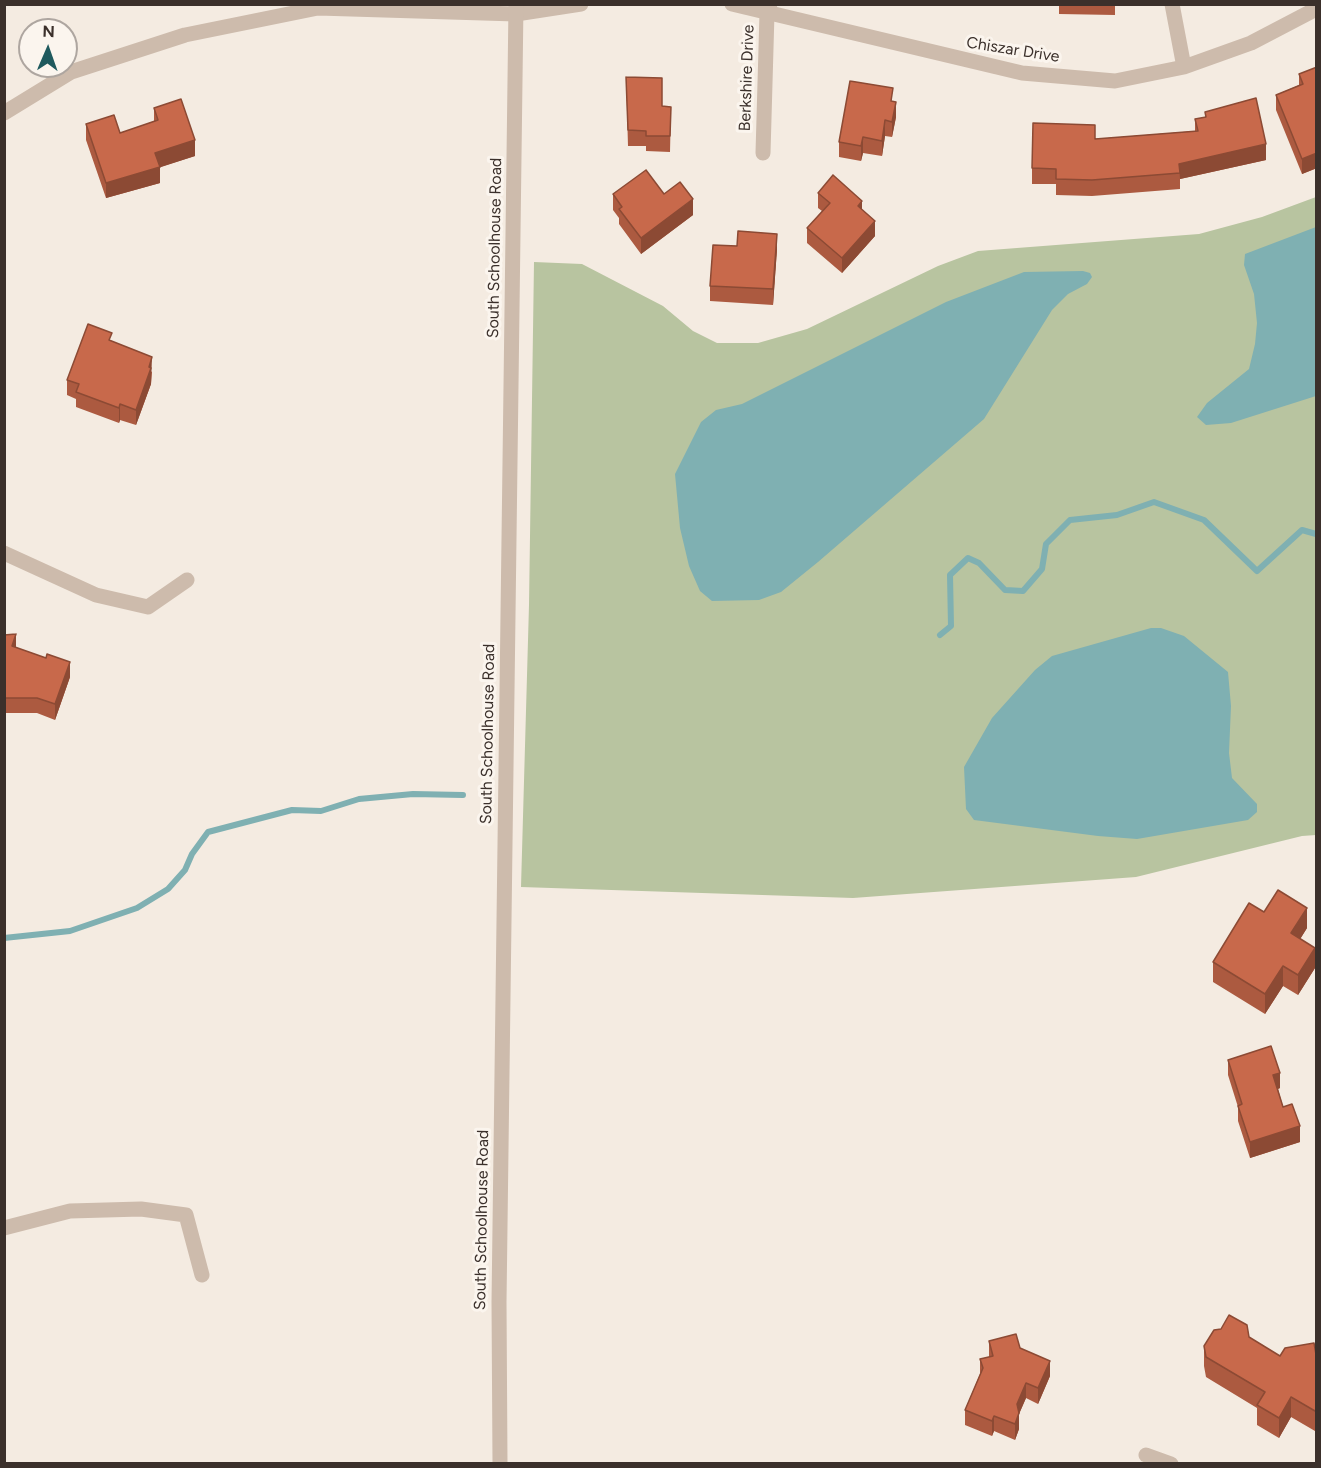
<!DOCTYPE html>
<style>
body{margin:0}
#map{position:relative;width:1321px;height:1468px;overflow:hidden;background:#f4ebe1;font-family:Figtree,sans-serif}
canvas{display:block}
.frame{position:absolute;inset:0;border:6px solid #3b302b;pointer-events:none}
.north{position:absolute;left:18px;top:18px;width:60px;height:60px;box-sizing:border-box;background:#fbf5ee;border:2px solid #aea6a0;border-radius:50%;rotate:2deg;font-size:16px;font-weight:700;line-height:24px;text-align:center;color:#3b302b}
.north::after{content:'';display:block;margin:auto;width:21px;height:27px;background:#1f5a5e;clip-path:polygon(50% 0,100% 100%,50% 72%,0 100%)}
</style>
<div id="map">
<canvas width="1321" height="1468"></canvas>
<div class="frame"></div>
<div class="north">N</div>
</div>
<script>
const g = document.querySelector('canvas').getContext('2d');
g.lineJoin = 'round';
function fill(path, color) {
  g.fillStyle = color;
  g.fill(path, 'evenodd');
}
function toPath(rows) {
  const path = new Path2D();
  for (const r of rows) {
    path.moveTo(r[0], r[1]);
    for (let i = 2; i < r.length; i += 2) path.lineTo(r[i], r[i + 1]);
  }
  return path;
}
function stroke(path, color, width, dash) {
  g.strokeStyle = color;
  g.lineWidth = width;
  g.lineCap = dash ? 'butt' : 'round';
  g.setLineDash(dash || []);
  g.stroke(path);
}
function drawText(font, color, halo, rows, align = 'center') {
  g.font = font + ' Figtree,sans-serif';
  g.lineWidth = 6;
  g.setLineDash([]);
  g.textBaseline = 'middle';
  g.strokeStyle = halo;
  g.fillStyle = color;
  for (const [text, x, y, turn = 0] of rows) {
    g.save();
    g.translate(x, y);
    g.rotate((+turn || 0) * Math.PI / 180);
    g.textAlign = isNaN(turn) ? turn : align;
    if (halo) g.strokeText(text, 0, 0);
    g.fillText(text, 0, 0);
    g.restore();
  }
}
const green = toPath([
 [1316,197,1316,835,1302,836,1136,877,853,898,521,887,529,605,534,262,582,264,663,306,693,331,717,343,758,343,807,329,938,266,978,251,1199,234,1262,217]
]);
const water = toPath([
 [1316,227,1316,396,1231,423,1206,425,1197,417,1207,403,1249,369,1255,344,1257,323,1254,294,1244,265,1245,254],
 [1083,271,1090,273,1092,277,1087,284,1068,294,1052,310,984,419,818,562,781,592,759,600,712,601,700,591,689,566,680,528,675,474,701,422,716,410,742,404,946,302,1024,272],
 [1151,628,1161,628,1184,636,1228,672,1231,706,1229,753,1232,778,1257,804,1257,812,1248,820,1137,839,1098,836,974,820,966,809,964,767,992,718,1035,670,1052,656]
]);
const stream = toPath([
 [940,635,951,626,950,575,968,558,979,563,1005,590,1023,591,1042,569,1046,544,1070,520,1117,515,1154,502,1204,520,1257,571,1302,530,1316,534],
 [4,938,70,931,137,908,168,889,185,870,192,854,208,832,292,810,321,811,359,799,413,794,463,795]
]);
const minor = toPath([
 [732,4,1022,73,1115,81,1184,67,1251,43,1316,9],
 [1172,4,1184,67],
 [4,113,71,72,185,35,318,8,516,14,581,4],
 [763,153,767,13,770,4],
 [4,553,96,595,148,607,187,580],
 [4,1228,70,1211,141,1209,186,1215,202,1275],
 [1146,1455,1171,1464]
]);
const tertiary = toPath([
 [500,1464,499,1301,516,4]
]);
const wall = toPath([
 [1059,4,1115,4,1115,15,1059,14],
 [1317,67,1317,168,1302,174,1276,110,1276,95,1299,85,1299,74],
 [626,77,662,106,671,107,670,152,646,151,646,146,628,146],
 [893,101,896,117,892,137,885,136,882,156,863,153,861,161,839,157,839,142],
 [154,108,195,156,160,167,160,183,106,198,86,140,86,124,120,133,154,122],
 [1205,112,1266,160,1180,179,1180,189,1092,196,1056,195,1056,184,1032,184,1032,168,1095,139,1195,131,1195,119,1205,117],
 [818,193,862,210,875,236,842,273,807,243,807,228,822,211,818,208],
 [613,194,664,194,693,215,641,254,619,224,619,218,613,210],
 [737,246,777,249,773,305,710,301,710,286],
 [112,341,152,372,151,384,136,425,120,420,119,423,76,407,76,399,67,395,67,380],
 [4,635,16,648,70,677,55,720,37,713,4,713],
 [1264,912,1307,928,1300,939,1315,968,1298,995,1283,986,1265,1014,1213,982,1213,962],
 [1228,1060,1280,1088,1278,1089,1283,1107,1300,1142,1250,1158,1238,1121,1238,1107,1228,1075],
 [1249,1337,1280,1356,1317,1360,1317,1429,1315,1431,1291,1417,1279,1438,1257,1425,1257,1408,1206,1377,1204,1366,1204,1346],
 [989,1341,1020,1348,1050,1376,1038,1404,1026,1398,1019,1414,1019,1429,1015,1440,994,1431,992,1436,965,1425,965,1410,980,1374,980,1359,989,1357]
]);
const shadedWall = toPath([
 [896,102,896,117,892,137,892,122],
 [885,120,885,136,882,156,882,141],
 [863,137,863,153,861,161,861,146],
 [195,140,195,156,155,169,155,153],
 [1266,144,1266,160,1180,179,1179,164],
 [1317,153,1317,168,1302,174,1302,159],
 [160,167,160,183,106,198,106,183],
 [693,199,693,215,641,254,641,238],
 [862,201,862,216,858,206],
 [875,221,875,236,842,273,842,258],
 [777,234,777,249,773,305,773,289],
 [152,357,151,384,136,425,136,410],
 [120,404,120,420,119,423,119,408],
 [16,634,16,649,12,646],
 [70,662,70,677,55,720,55,704],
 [1307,908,1307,928,1291,954,1291,933],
 [1315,948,1315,968,1298,995,1298,975],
 [1283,966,1283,986,1265,1014,1265,994],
 [1280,1073,1280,1088,1273,1091,1273,1075],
 [1300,1126,1300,1142,1250,1158,1250,1142],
 [1050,1361,1050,1376,1038,1404,1038,1388],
 [1026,1383,1026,1398,1019,1414,1019,1429,1015,1440,1015,1424,1017,1404],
 [1291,1397,1291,1417,1279,1438,1279,1418],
 [1317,1408,1317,1429,1315,1431,1315,1411],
 [994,1416,994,1431,992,1436,992,1421]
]);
const building = toPath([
 [1317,67,1317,153,1302,159,1276,95,1303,84,1299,74,1317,67],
 [626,77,662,78,662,106,671,107,670,136,646,136,646,131,628,130,626,77],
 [850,81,893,88,891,101,896,102,892,122,885,120,882,141,863,137,861,146,839,142,850,81],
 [1256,98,1266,144,1179,164,1180,173,1092,180,1056,179,1056,169,1032,168,1033,123,1095,125,1095,139,1198,131,1195,119,1206,117,1205,112,1256,98],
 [181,99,195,140,155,153,160,167,106,183,86,124,114,115,120,133,158,120,154,108,181,99],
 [646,170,664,194,680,182,693,199,641,238,619,209,622,207,613,194,646,170],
 [833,175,862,201,858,206,875,221,842,258,807,228,830,203,818,193,833,175],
 [738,231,777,234,773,289,710,286,713,245,737,246,738,231],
 [88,324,112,333,109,340,152,357,149,367,151,368,136,410,120,404,119,408,76,392,79,384,67,380,88,324],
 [16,634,12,646,46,658,47,654,70,662,55,704,37,698,4,698,4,635,16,634],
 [1278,890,1307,908,1291,933,1315,948,1298,975,1283,966,1265,994,1213,962,1249,903,1264,912,1278,890],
 [1271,1046,1280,1073,1273,1075,1283,1107,1292,1104,1300,1126,1250,1142,1238,1106,1242,1104,1228,1060,1271,1046],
 [1229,1315,1247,1325,1249,1337,1280,1356,1285,1348,1314,1343,1317,1360,1317,1408,1315,1411,1291,1397,1279,1418,1257,1405,1265,1392,1206,1357,1204,1346,1214,1330,1221,1329,1229,1315],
 [1016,1334,1020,1348,1050,1361,1038,1388,1026,1383,1017,1404,1019,1413,1015,1424,994,1416,992,1421,965,1410,983,1368,980,1359,993,1356,989,1341,1016,1334]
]);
const streetNames = [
 ["Chiszar Drive",1013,50,9],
 ["Berkshire Drive",747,78,-88],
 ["South Schoolhouse Road",495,248,-89],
 ["South Schoolhouse Road",488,734,-89],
 ["South Schoolhouse Road",482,1220,-89]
];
fill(green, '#b8c4a0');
fill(water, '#7fb0b2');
stroke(stream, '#7fb0b2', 6);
stroke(minor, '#cdbbac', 15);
stroke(tertiary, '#cdbbac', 15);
fill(wall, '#ac5a40');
fill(shadedWall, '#8c4a34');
fill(building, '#c8694b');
stroke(building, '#8c4a34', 1.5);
drawText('16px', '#3b302b', '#fbf5ee', streetNames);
</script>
